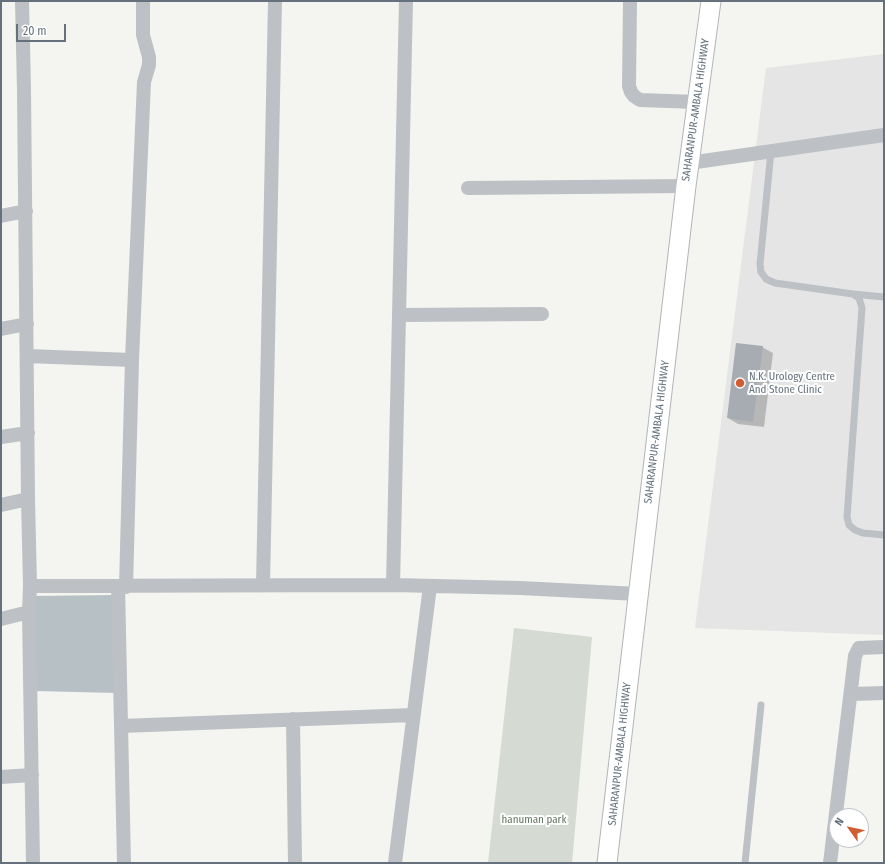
<!DOCTYPE html>
<style>
body{margin:0}
#map{position:relative;width:885px;height:864px;overflow:hidden;background:#f4f4f0;font-family:"Fira Sans Condensed",sans-serif}
canvas{display:block}
.frame{position:absolute;inset:0;border:2px solid #65727e;pointer-events:none}
.north{position:absolute;left:829px;top:808px;width:40px;height:40px;box-sizing:border-box;background:#fff;border:1px solid #c1c7cb;border-radius:50%;rotate:303deg;font-size:11px;font-weight:700;line-height:16px;text-align:center;color:#65727e}
.north::after{content:'';display:block;margin:auto;width:14px;height:18px;background:#d15d33;clip-path:polygon(50% 0,100% 100%,50% 72%,0 100%)}
.scale{position:absolute;left:16px;top:24px;width:50px;height:18px;box-sizing:border-box;border:2px solid #65727e;border-top:0;padding-left:5px;font-size:12px;line-height:14px;white-space:nowrap;color:#65727e;-webkit-text-stroke:3px #fff;paint-order:stroke}
</style>
<div id="map">
<canvas width="885" height="864"></canvas>
<div class="frame"></div>
<div class="north">N</div>
<div class="scale">20 m</div>
</div>
<script>
const g = document.querySelector('canvas').getContext('2d');
g.lineJoin = 'round';
function fill(path, color) {
  g.fillStyle = color;
  g.fill(path, 'evenodd');
}
function toPath(rows) {
  const path = new Path2D();
  for (const r of rows) {
    path.moveTo(r[0], r[1]);
    for (let i = 2; i < r.length; i += 2) path.lineTo(r[i], r[i + 1]);
  }
  return path;
}
function stroke(path, color, width, dash) {
  g.strokeStyle = color;
  g.lineWidth = width;
  g.lineCap = dash ? 'butt' : 'round';
  g.setLineDash(dash || []);
  g.stroke(path);
}
function drawText(font, color, halo, rows, align = 'center') {
  g.font = font + ' "Fira Sans Condensed",sans-serif';
  g.lineWidth = 4;
  g.setLineDash([]);
  g.textBaseline = 'middle';
  g.strokeStyle = halo;
  g.fillStyle = color;
  for (const [text, x, y, turn = 0] of rows) {
    g.save();
    g.translate(x, y);
    g.rotate((+turn || 0) * Math.PI / 180);
    g.textAlign = isNaN(turn) ? turn : align;
    if (halo) g.strokeText(text, 0, 0);
    g.fillText(text, 0, 0);
    g.restore();
  }
}
const built = toPath([
 [884,54,884,635,695,628,766,68]
]);
const green = toPath([
 [514,628,592,637,572,863,488,863]
]);
const water = toPath([
 [114,595,117,693,35,691,34,596]
]);
const shadow = toPath([
 [762,347,773,353,764,427,738,424,728,418]
]);
const building = toPath([
 [736,343,763,346,753,422,727,418]
]);
const service = toPath([
 [771,151,760,264,761,272,766,279,775,283,853,294,859,298,862,308,847,517,849,525,855,530,863,533,884,535],
 [853,294,884,297],
 [745,863,761,705]
]);
const minor = toPath([
 [22,1,24,90,28,499,30,586,29,612,33,863],
 [630,1,629,86,631,92,634,96,640,100,697,102],
 [689,163,884,135],
 [468,188,686,186],
 [1,216,26,211],
 [399,315,542,314],
 [1,329,27,324],
 [27,356,132,360],
 [1,437,28,433],
 [1,505,28,499],
 [263,585,275,1],
 [393,585,406,1],
 [30,586,393,585,520,588,638,594],
 [118,586,124,863],
 [126,587,132,360,144,82,149,65,149,57,143,35,143,1],
 [1,619,29,612],
 [852,694,884,693],
 [293,719,295,863],
 [121,726,413,715],
 [1,777,32,775],
 [395,863,430,586],
 [830,863,855,656,859,648,884,647]
]);
const secondary = toPath([
 [607,863,686,186,711,1]
]);
const markers = [
 [740,383,5,"#d15d33"]
];
const streetNames = [
 ["SAHARANPUR-AMBALA HIGHWAY",696,110,-82],
 ["SAHARANPUR-AMBALA HIGHWAY",657,432,-83],
 ["SAHARANPUR-AMBALA HIGHWAY",620,754,-84]
];
const poiNames = [
 ["N.K. Urology Centre",749,377],
 ["And Stone Clinic",749,390]
];
const parkNames = [
 ["hanuman park",534,820]
];
fill(built, '#e4e5e4');
fill(green, '#d5dad2');
fill(water, '#b7c1c5');
fill(shadow, '#0003');
fill(building, '#a6acb2');
stroke(secondary, '#b2b6ba', 21);
stroke(service, '#bdc0c4', 7);
stroke(minor, '#bdc0c4', 14);
stroke(secondary, '#fff', 19);
for (const [x, y, r, color] of markers) {
  const dot = new Path2D();
  dot.arc(x, y, r, 0, 2 * Math.PI);
  g.fillStyle = color;
  g.fill(dot);
  stroke(dot, '#fff', 1.5);
}
drawText('11px', '#65727e', '#fff', streetNames);
drawText('11px', '#65727e', '#fff', poiNames, 'left');
drawText('11px', '#677664', '#fff', parkNames);
</script>
